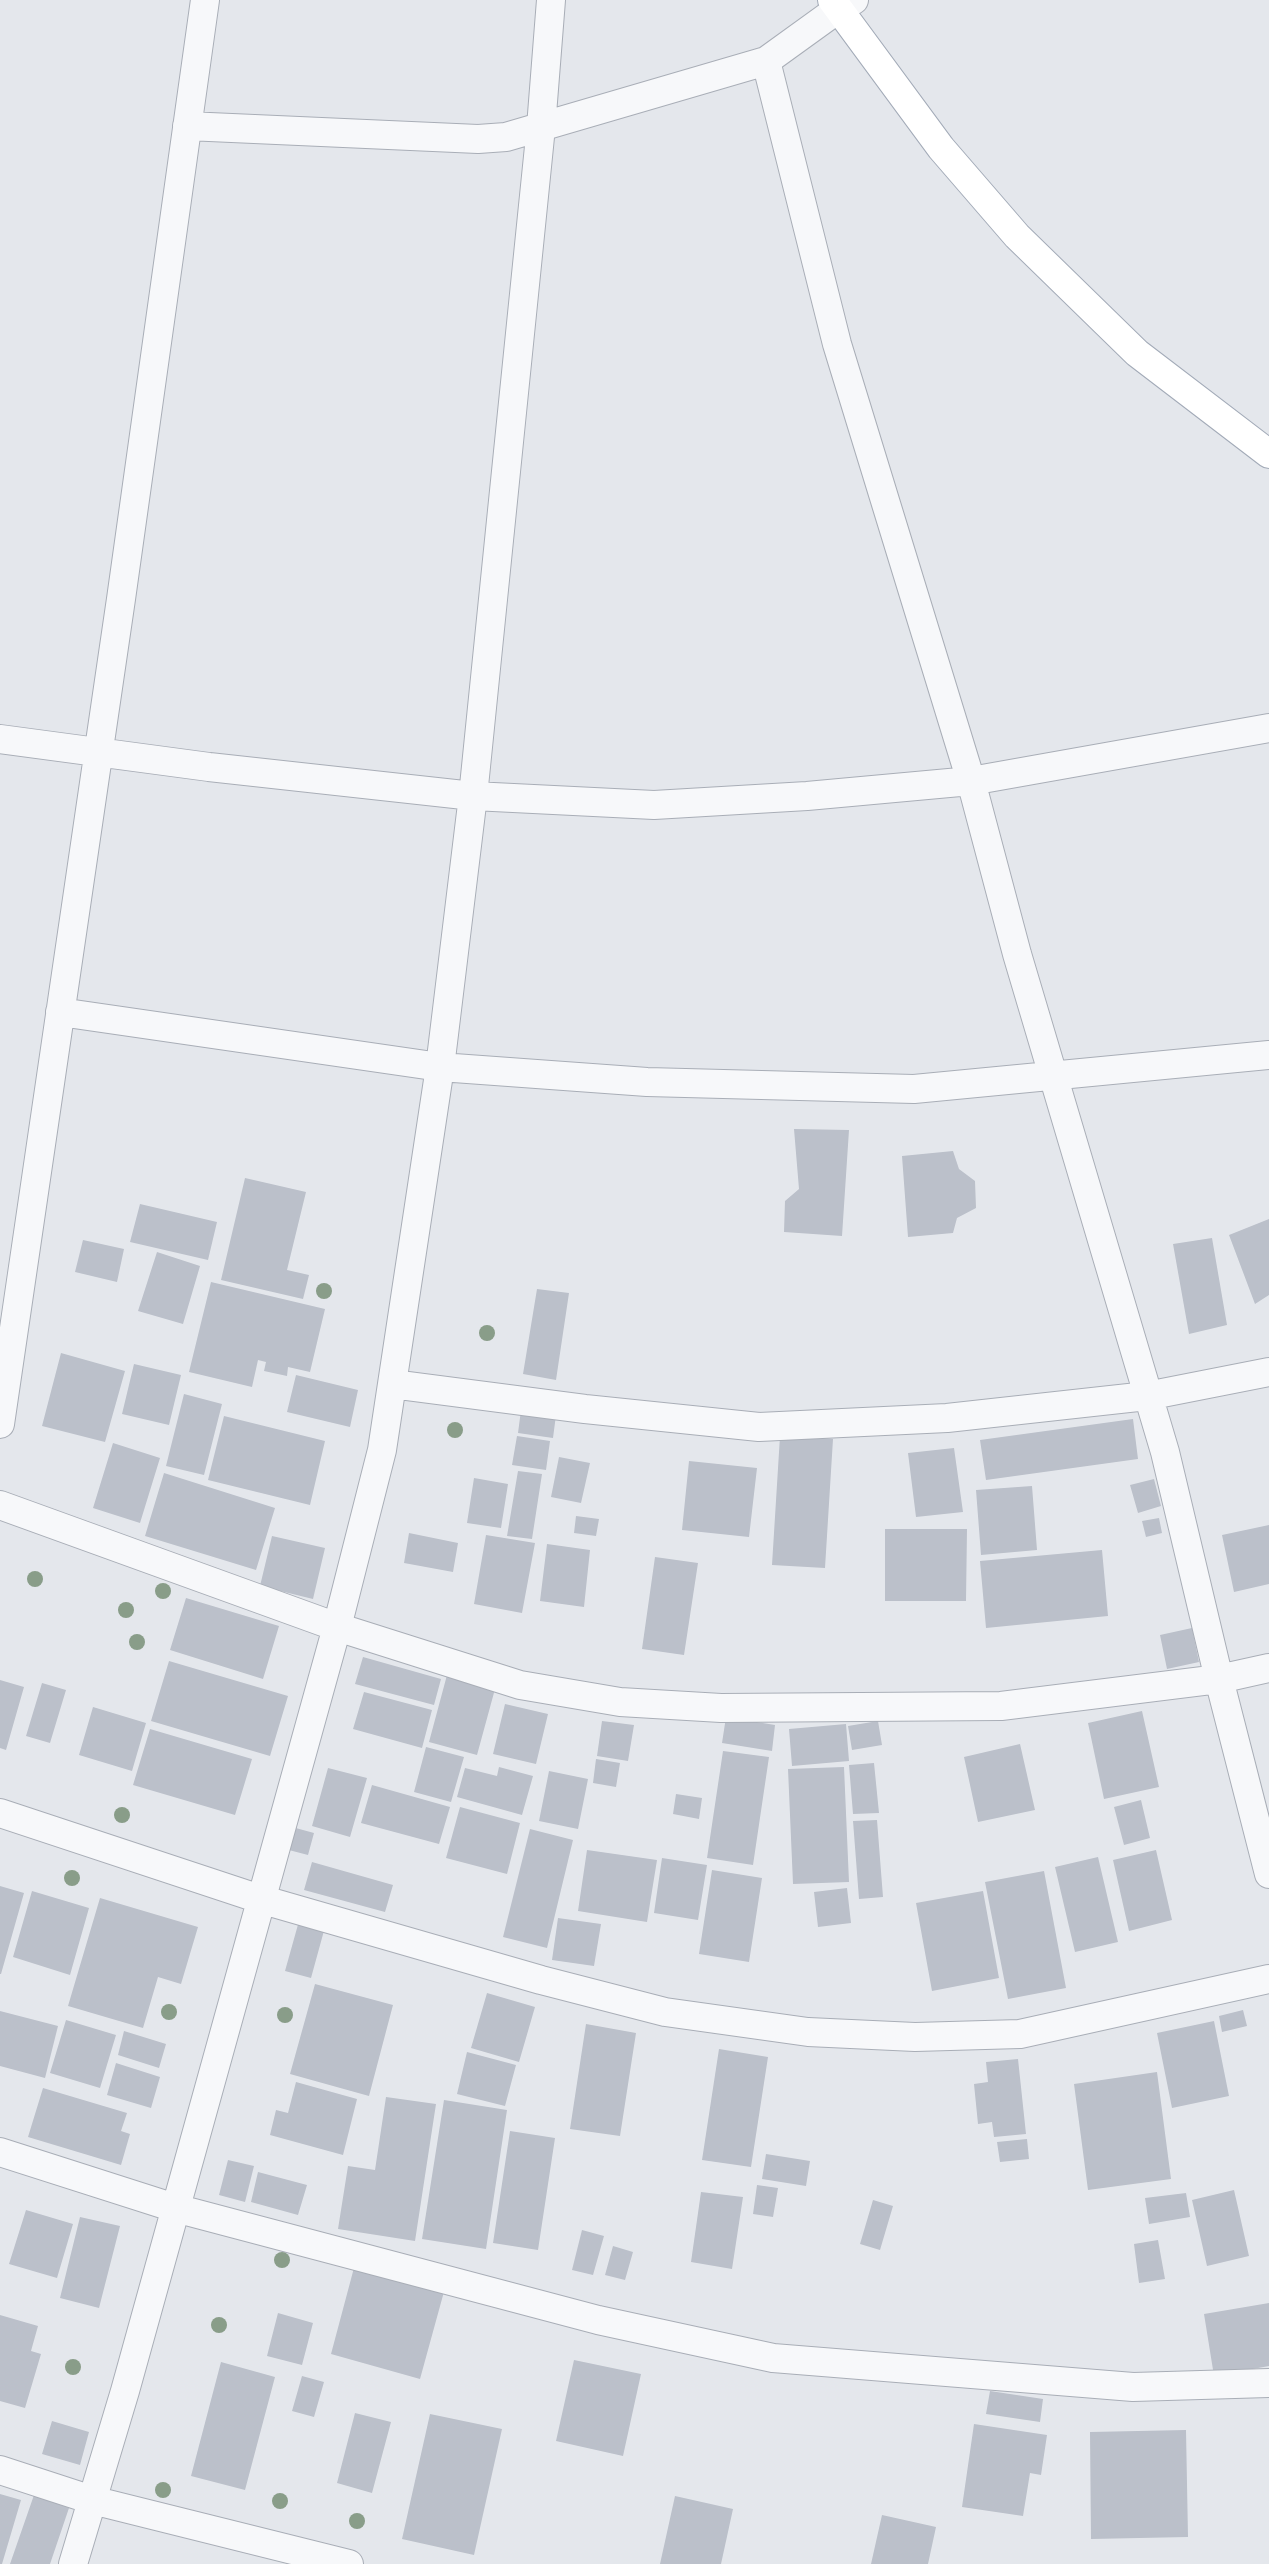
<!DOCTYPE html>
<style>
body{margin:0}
canvas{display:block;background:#e4e7ec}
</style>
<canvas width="1269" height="2564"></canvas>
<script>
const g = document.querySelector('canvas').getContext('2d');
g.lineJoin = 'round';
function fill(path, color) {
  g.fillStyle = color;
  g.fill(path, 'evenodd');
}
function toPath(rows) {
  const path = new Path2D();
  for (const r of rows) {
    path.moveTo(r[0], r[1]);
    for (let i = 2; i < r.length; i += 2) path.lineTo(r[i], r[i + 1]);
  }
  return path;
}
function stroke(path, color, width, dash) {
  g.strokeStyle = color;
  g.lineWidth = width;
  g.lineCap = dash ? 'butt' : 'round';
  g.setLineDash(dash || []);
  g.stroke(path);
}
const building = toPath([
 [794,1129,849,1130,842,1236,784,1232,785,1201,799,1189],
 [953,1151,959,1169,975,1181,976,1208,957,1218,953,1233,908,1237,902,1156],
 [245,1178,306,1192,287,1270,309,1275,303,1299,221,1280],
 [140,1204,217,1222,208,1260,130,1242],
 [1269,1219,1269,1295,1255,1304,1229,1235],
 [1212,1238,1227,1325,1189,1334,1173,1244],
 [83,1240,124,1249,117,1282,75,1272],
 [157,1252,200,1266,183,1324,138,1311],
 [211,1282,325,1309,310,1372,288,1367,287,1376,264,1371,266,1362,258,1360,252,1387,189,1372],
 [537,1289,569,1293,556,1380,523,1374],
 [61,1353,125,1371,105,1442,42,1426],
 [134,1364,181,1375,169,1425,122,1414],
 [296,1375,358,1390,350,1427,287,1412],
 [184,1394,222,1404,204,1475,166,1466],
 [521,1410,556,1415,553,1438,518,1433],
 [224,1416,325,1441,310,1505,208,1480],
 [1133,1419,1138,1459,986,1480,980,1440],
 [517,1436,550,1441,546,1470,512,1465],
 [780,1436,833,1439,825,1568,772,1565],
 [113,1443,160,1458,140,1523,93,1508],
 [954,1448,963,1512,916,1517,908,1453],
 [559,1457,590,1463,581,1503,551,1497],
 [689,1461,757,1468,749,1537,682,1530],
 [518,1471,542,1474,532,1539,507,1536],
 [164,1473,275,1508,256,1570,145,1536],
 [474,1478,508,1484,501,1528,467,1523],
 [1154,1479,1161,1506,1138,1513,1130,1485],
 [1032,1486,1037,1550,981,1555,976,1490],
 [576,1516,599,1519,596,1536,574,1533],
 [1159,1518,1162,1533,1146,1537,1142,1521],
 [1269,1525,1269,1584,1234,1592,1222,1535],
 [885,1529,967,1529,966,1601,885,1601],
 [409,1533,458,1543,453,1572,404,1563],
 [486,1535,535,1543,522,1613,474,1604],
 [272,1536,325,1548,313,1599,260,1586],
 [547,1544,590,1550,584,1607,540,1601],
 [1102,1550,1108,1616,986,1628,980,1561],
 [655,1557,698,1563,684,1655,642,1649],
 [186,1598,279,1626,263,1679,170,1650],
 [1192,1628,1199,1662,1167,1669,1160,1635],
 [363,1657,441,1679,434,1705,355,1684],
 [169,1661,288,1696,270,1756,151,1721],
 [447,1675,495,1689,477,1755,429,1742],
 [0,1680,24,1687,6,1750,0,1748],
 [42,1683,66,1690,50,1743,26,1736],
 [364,1692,432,1710,422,1748,353,1729],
 [505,1704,548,1714,536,1764,493,1754],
 [93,1707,146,1723,132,1771,79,1755],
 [1142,1711,1159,1787,1104,1799,1088,1723],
 [726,1717,775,1725,772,1751,722,1743],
 [602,1721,634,1725,628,1761,597,1756],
 [878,1721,882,1745,852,1750,848,1726],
 [846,1724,849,1761,792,1766,789,1729],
 [150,1729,252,1759,235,1815,133,1785],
 [1020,1744,1035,1810,978,1822,964,1757],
 [426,1747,464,1757,451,1802,414,1792],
 [723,1751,769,1757,753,1865,707,1858],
 [596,1759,620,1763,616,1787,593,1783],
 [874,1763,879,1813,853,1814,849,1765],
 [499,1767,533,1776,522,1815,457,1797,465,1768,497,1776],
 [844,1767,849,1882,793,1884,788,1769],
 [328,1768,367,1778,350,1837,312,1826],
 [549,1771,588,1779,578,1829,539,1821],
 [372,1785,450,1807,439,1844,361,1823],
 [676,1794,702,1798,699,1819,673,1814],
 [1141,1800,1150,1838,1124,1845,1114,1807],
 [460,1807,520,1823,507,1874,446,1858],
 [877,1820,883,1897,859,1899,853,1821],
 [292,1827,314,1833,308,1855,285,1849],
 [530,1829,573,1840,547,1948,503,1937],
 [587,1850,657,1860,647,1922,578,1911],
 [1156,1850,1172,1920,1129,1931,1113,1860],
 [1098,1857,1118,1942,1075,1952,1055,1867],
 [662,1858,707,1865,698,1920,654,1913],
 [312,1862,393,1885,385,1912,304,1890],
 [712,1870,762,1878,749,1962,699,1954],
 [1044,1871,1066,1988,1008,1999,985,1882],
 [0,1886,24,1893,1,1974,0,1974],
 [847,1888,851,1923,818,1927,814,1892],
 [32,1891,89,1908,70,1975,13,1957],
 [983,1891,999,1978,932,1991,916,1903],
 [100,1898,198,1927,181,1984,158,1977,143,2028,68,2006],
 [558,1918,601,1924,594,1966,552,1960],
 [299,1921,325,1927,311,1978,285,1971],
 [315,1984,393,2005,369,2096,290,2074],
 [487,1993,535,2007,519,2062,471,2048],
 [1243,2010,1247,2026,1222,2032,1219,2016],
 [0,2011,58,2026,45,2078,0,2066],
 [66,2020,116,2035,100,2088,50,2073],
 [1214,2021,1229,2096,1172,2108,1157,2033],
 [586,2024,636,2033,620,2136,570,2129],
 [124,2031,166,2044,159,2068,118,2055],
 [719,2049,768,2057,751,2167,702,2160],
 [467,2052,516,2065,505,2106,457,2094],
 [1018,2059,1026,2134,994,2137,992,2122,978,2124,974,2084,988,2082,986,2062],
 [116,2063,160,2077,151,2108,107,2095],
 [1157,2072,1171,2179,1088,2190,1074,2084],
 [296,2082,357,2099,343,2155,270,2135,276,2110,288,2113],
 [43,2088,127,2113,121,2131,130,2134,121,2165,28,2137],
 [386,2097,436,2104,415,2241,338,2229,348,2166,375,2170],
 [444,2100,507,2110,486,2249,422,2239],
 [510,2131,555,2138,538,2250,493,2243],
 [1027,2139,1029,2159,1000,2162,997,2142],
 [766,2154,810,2161,806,2186,762,2179],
 [228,2160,254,2166,245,2202,219,2195],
 [258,2172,307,2185,298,2215,251,2202],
 [757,2185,778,2188,773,2217,753,2214],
 [1234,2190,1249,2256,1207,2266,1192,2200],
 [701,2192,743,2197,732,2269,691,2262],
 [1186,2193,1190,2217,1149,2224,1145,2198],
 [873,2200,893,2206,880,2250,860,2244],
 [26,2210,73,2224,57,2278,9,2264],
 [80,2217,120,2226,99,2308,60,2298],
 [582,2230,604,2236,593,2275,572,2270],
 [1158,2240,1165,2279,1139,2283,1134,2244],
 [613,2246,633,2252,625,2280,605,2275],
 [355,2264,445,2288,420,2379,331,2354],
 [1269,2303,1269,2366,1214,2376,1204,2314],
 [278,2313,313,2323,302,2365,267,2356],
 [0,2315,38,2326,31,2351,41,2354,25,2408,0,2401],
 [574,2360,641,2374,623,2456,556,2441],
 [221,2362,275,2377,245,2490,191,2476],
 [302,2376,324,2382,314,2417,292,2411],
 [990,2391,1043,2399,1040,2422,986,2414],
 [355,2413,391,2422,372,2493,337,2483],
 [430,2414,502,2429,474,2555,402,2539],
 [52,2421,89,2432,80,2465,42,2454],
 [974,2424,1047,2435,1041,2475,1030,2473,1023,2516,962,2507],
 [1186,2430,1188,2537,1091,2539,1090,2432],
 [0,2494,21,2500,2,2564,0,2564],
 [34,2495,69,2508,50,2564,10,2564],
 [675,2496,733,2509,721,2564,660,2564],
 [882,2515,936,2527,928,2564,871,2564]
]);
const minor = toPath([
 [766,61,837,344,971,781,1017,954,1165,1452,1219,1679,1269,1874],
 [187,126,478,139,506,137,766,61,838,9,854,0],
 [0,739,209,767,473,796,654,805,807,796,971,781,1269,728],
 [60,1012,440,1067,647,1082,914,1089,1269,1055],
 [392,1384,585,1409,759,1427,947,1418,1147,1396,1269,1372],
 [0,1424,121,599,205,0],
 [0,1505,337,1627,520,1685,620,1702,721,1708,1001,1706,1219,1679,1269,1668],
 [0,1813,260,1899,541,1980,665,2012,808,2032,915,2037,1020,2034,1269,1979],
 [0,2152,175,2208,598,2320,773,2358,1133,2387,1269,2383],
 [0,2470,92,2500,349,2564],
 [73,2564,125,2391,337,1627,382,1450,440,1067,473,796,541,127,551,0]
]);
const primary = toPath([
 [832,0,941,148,1017,236,1137,353,1269,454]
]);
const trees = [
 [324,1291],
 [487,1333],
 [455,1430],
 [35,1579],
 [163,1591],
 [126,1610],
 [137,1642],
 [122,1815],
 [72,1878],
 [169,2012],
 [285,2015],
 [282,2260],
 [219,2325],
 [73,2367],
 [163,2490],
 [280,2501],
 [357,2521]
];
fill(building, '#bbc0ca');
stroke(minor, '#a9aeb7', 30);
stroke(primary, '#a3abb8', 30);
stroke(minor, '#f7f8fa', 28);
stroke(primary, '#fff', 28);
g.fillStyle = '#899d89';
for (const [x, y] of trees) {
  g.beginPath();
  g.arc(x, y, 8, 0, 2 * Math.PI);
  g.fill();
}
</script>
